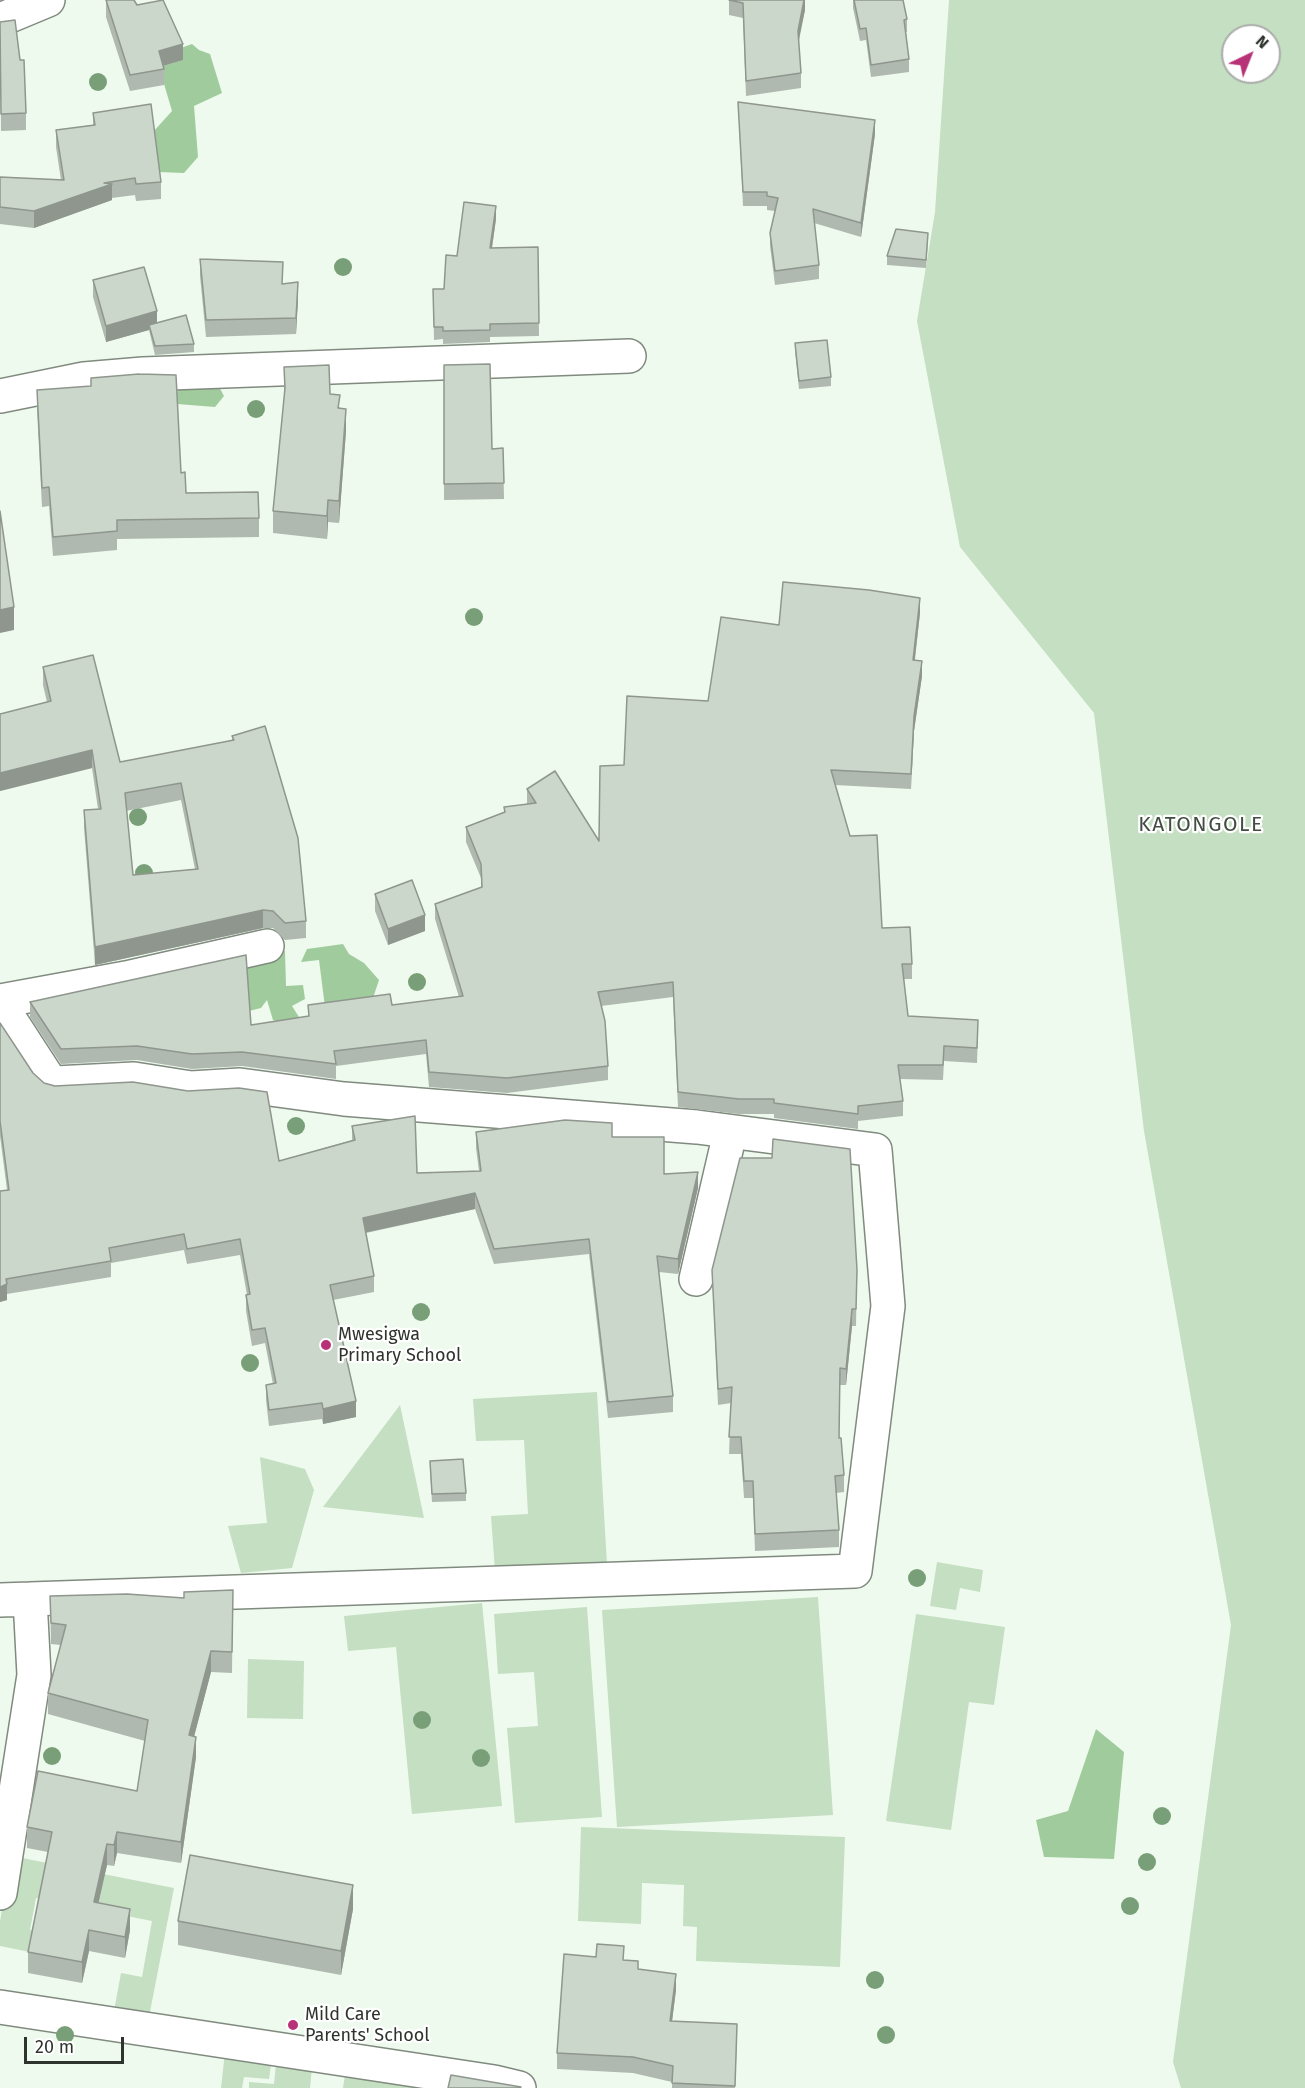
<!DOCTYPE html>
<style>
body{margin:0}
#map{position:relative;width:1305px;height:2088px;overflow:hidden;background:#effaee;font-family:"Fira Sans",sans-serif}
canvas{display:block}
.north{position:absolute;left:1221px;top:24px;width:60px;height:60px;box-sizing:border-box;background:#fff;border:2px solid #abadab;border-radius:50%;rotate:43deg;font-size:16px;font-weight:700;line-height:24px;text-align:center;color:#2e332e}
.north::after{content:'';display:block;margin:auto;width:21px;height:27px;background:#b73277;clip-path:polygon(50% 0,100% 100%,50% 72%,0 100%)}
.scale{position:absolute;left:24px;top:2037px;width:100px;height:27px;box-sizing:border-box;border:3px solid #2e332e;border-top:0;padding-left:8px;font-size:18px;line-height:21px;white-space:nowrap;color:#2e332e;-webkit-text-stroke:4px #fff;paint-order:stroke}
</style>
<div id="map">
<canvas width="1305" height="2088"></canvas>
<div class="north">N</div>
<div class="scale">20 m</div>
</div>
<script>
const g = document.querySelector('canvas').getContext('2d');
g.lineJoin = 'round';
function fill(path, color) {
  g.fillStyle = color;
  g.fill(path, 'evenodd');
}
function toPath(rows) {
  const path = new Path2D();
  for (const r of rows) {
    path.moveTo(r[0], r[1]);
    for (let i = 2; i < r.length; i += 2) path.lineTo(r[i], r[i + 1]);
  }
  return path;
}
function stroke(path, color, width, dash) {
  g.strokeStyle = color;
  g.lineWidth = width;
  g.lineCap = dash ? 'butt' : 'round';
  g.setLineDash(dash || []);
  g.stroke(path);
}
function drawText(font, color, halo, rows, align = 'center') {
  g.font = font + ' "Fira Sans",sans-serif';
  g.lineWidth = 4.5;
  g.setLineDash([]);
  g.textBaseline = 'middle';
  g.strokeStyle = halo;
  g.fillStyle = color;
  for (const [text, x, y, turn = 0] of rows) {
    g.save();
    g.translate(x, y);
    g.rotate((+turn || 0) * Math.PI / 180);
    g.textAlign = isNaN(turn) ? turn : align;
    if (halo) g.strokeText(text, 0, 0);
    g.fillText(text, 0, 0);
    g.restore();
  }
}
const green = toPath([
 [949,0,1305,0,1305,2088,1181,2088,1173,2062,1231,1625,1144,1131,1094,713,960,547,917,321,935,212],
 [1233,36,1269,36,1269,72,1233,72],
 [597,1392,607,1565,495,1571,491,1516,528,1514,524,1440,476,1441,473,1399],
 [400,1405,424,1518,323,1507],
 [260,1457,305,1469,314,1490,292,1568,241,1573,228,1526,267,1523],
 [937,1562,983,1570,980,1592,960,1588,956,1610,930,1606],
 [818,1597,833,1815,617,1827,602,1610],
 [482,1603,502,1806,412,1814,396,1647,348,1651,344,1616],
 [587,1607,602,1817,515,1823,507,1728,538,1726,534,1672,498,1674,494,1614],
 [916,1614,1005,1627,994,1705,969,1702,951,1830,886,1821],
 [248,1659,304,1661,303,1719,247,1718],
 [581,1827,845,1837,840,1967,696,1961,697,1927,683,1926,684,1885,642,1883,641,1924,578,1921],
 [12,1856,174,1888,149,2017,114,2011,121,1973,142,1977,152,1921,36,1898,30,1930,49,1934,45,1955,0,1946,0,1921],
 [225,2052,272,2058,269,2079,244,2077,242,2088,221,2088],
 [276,2064,312,2067,310,2088,249,2088,249,2082,274,2084],
 [364,2071,444,2088,343,2088,345,2075,362,2079]
]);
const forest = toPath([
 [192,44,199,50,210,54,222,93,194,106,198,157,184,173,158,172,153,132,172,111,159,67,183,60,178,49],
 [188,381,216,381,224,396,215,407,177,404,176,393],
 [343,944,349,954,364,963,379,980,373,998,329,1039,319,960,301,962,307,949],
 [267,946,285,951,286,986,303,985,305,999,292,1006,299,1017,286,1024,273,1020,267,1000,261,1008,249,1011,244,967],
 [1096,1729,1124,1752,1114,1859,1044,1857,1036,1820,1068,1811]
]);
const minor = toPath([
 [0,20,48,0],
 [0,396,84,379,143,374,629,356],
 [0,1001,126,978,267,946],
 [0,1004,48,1078,55,1083,134,1079,191,1088,240,1085,344,1099,697,1127,875,1150,888,1306,855,1571,30,1599],
 [696,1279,730,1133],
 [0,1600,30,1599,34,1675,0,1893],
 [0,2007,494,2082,519,2088]
]);
const trees = [
 [98,82],
 [343,267],
 [256,409],
 [474,617],
 [138,817],
 [144,873],
 [417,982],
 [296,1126],
 [421,1312],
 [250,1363],
 [917,1578],
 [422,1720],
 [52,1756],
 [481,1758],
 [1162,1816],
 [1147,1862],
 [1130,1906],
 [875,1980],
 [65,2035],
 [886,2035]
];
const wall = toPath([
 [106,0,137,5,183,60,164,66,164,85,130,91,106,17],
 [729,0,805,0,805,10,798,41,801,73,801,88,746,96,743,18,729,15],
 [853,0,903,0,907,19,907,32,906,32,909,59,909,72,871,77,866,40,860,41,853,8],
 [0,22,26,113,26,130,1,131],
 [738,102,875,134,861,237,814,223,819,265,819,279,775,285,770,246,770,233,775,211,767,210,767,206,743,206],
 [93,113,161,182,161,199,136,201,135,195,112,198,112,200,34,228,0,224,0,177,61,180,56,147,56,130,93,125],
 [496,219,492,248,538,247,539,336,490,337,490,342,443,344,443,339,434,340,433,289,444,289,457,256],
 [928,241,926,268,887,265,887,256],
 [200,259,298,299,296,334,206,337,200,276],
 [93,280,157,322,194,344,194,352,155,355,149,330,106,342,93,297],
 [795,343,831,377,831,386,799,389,795,351],
 [444,365,492,449,503,448,504,499,444,500],
 [284,367,330,394,340,408,346,431,339,523,328,522,327,539,273,533,273,511,284,398],
 [37,390,181,473,186,493,259,518,259,537,117,539,117,550,53,556,49,506,42,507,37,409],
 [920,613,915,660,922,676,914,731,911,789,835,785,850,836,882,928,912,964,912,979,904,979,908,1016,978,1034,977,1063,944,1061,943,1080,900,1079,903,1101,903,1116,858,1121,858,1129,774,1118,774,1114,739,1114,678,1107,673,997,601,1006,608,1066,608,1080,507,1093,429,1087,426,1054,336,1066,336,1079,242,1066,192,1069,137,1060,61,1064,30,1017,30,1002,251,1025,308,1017,308,1005,392,1005,459,997,435,919,435,904,481,888,481,878,466,842,466,827,504,813,504,807,527,804,527,789,599,841,624,765,708,701,779,625],
 [43,667,120,762,232,741,232,736,306,921,306,938,285,940,273,928,263,928,95,965,84,828,84,810,98,809,92,768,0,791,0,714,47,702,43,685],
 [181,800,195,869,133,875,126,811],
 [375,894,425,931,388,945,375,911],
 [0,1023,33,1073,44,1083,279,1161,352,1140,352,1126,417,1173,479,1171,476,1148,476,1132,612,1137,664,1174,698,1188,678,1274,659,1272,673,1396,673,1412,608,1418,589,1254,494,1264,475,1209,366,1233,374,1276,374,1292,333,1300,356,1417,323,1424,322,1419,269,1426,266,1400,266,1385,273,1384,265,1343,252,1346,246,1311,246,1295,247,1295,240,1255,187,1264,184,1250,111,1263,111,1277,7,1294,7,1300,0,1302,0,1191,7,1190,0,1136],
 [712,1270,857,1270,856,1326,852,1326,846,1385,840,1385,839,1438,844,1475,844,1492,836,1493,839,1530,839,1547,755,1551,753,1498,744,1498,741,1454,729,1454,731,1403,718,1405],
 [430,1469,466,1493,466,1501,432,1502],
 [233,1590,232,1673,211,1672,194,1736,196,1757,181,1863,117,1853,114,1866,107,1865,98,1903,130,1930,125,1958,89,1951,82,1983,28,1973,28,1952,48,1852,27,1848,27,1827,137,1791,145,1741,48,1714,48,1693,61,1645,51,1644,50,1596,184,1598],
 [353,1909,341,1975,178,1945,178,1921],
 [624,1960,638,1969,676,1990,672,2021,737,2040,735,2088,672,2088,672,2082,633,2073,557,2069,557,2053]
]);
const shadedWall = toPath([
 [804,0,805,0,805,10,798,45,798,31],
 [183,44,183,60,159,67,159,51],
 [875,120,875,134,861,237,861,223],
 [112,184,112,200,34,228,34,211],
 [496,206,496,219,490,261,490,248],
 [298,282,298,299,296,334,296,318],
 [157,311,157,328,149,325,149,330,106,342,106,326],
 [346,409,346,431,339,523,339,501],
 [328,500,328,522,327,539,327,516],
 [920,598,920,613,913,674,913,660],
 [14,607,14,630,0,633,0,610],
 [922,661,922,676,914,731,911,789,914,716],
 [92,750,92,768,0,791,0,773],
 [263,910,263,928,95,965,95,947],
 [425,915,425,931,388,945,388,929],
 [698,1172,698,1188,678,1274,678,1259],
 [475,1193,475,1209,363,1233,363,1218],
 [7,1284,7,1300,0,1302,0,1287],
 [852,1309,852,1326,846,1385,846,1369],
 [356,1401,356,1417,323,1424,323,1409],
 [211,1651,211,1672,189,1756,189,1735],
 [196,1737,196,1757,181,1863,181,1842],
 [117,1832,117,1853,114,1866,114,1845],
 [107,1844,107,1865,94,1923,94,1902],
 [353,1885,353,1909,341,1975,341,1951],
 [130,1909,130,1930,125,1958,125,1937],
 [89,1930,89,1951,82,1983,82,1962],
 [676,1974,676,1990,670,2037,670,2021]
]);
const building = toPath([
 [106,0,134,0,137,5,163,0,183,44,159,51,164,69,130,75,106,0],
 [729,0,804,0,798,31,801,73,746,81,743,3,729,0],
 [854,0,903,0,907,19,904,20,909,59,871,65,866,28,860,29,854,0],
 [15,20,20,60,24,60,26,113,1,114,0,22,15,20],
 [738,102,875,120,861,223,813,209,819,265,775,271,770,233,778,198,767,196,767,192,743,192,738,102],
 [151,104,161,182,136,184,135,178,104,183,112,184,34,211,0,207,0,177,64,180,56,130,95,125,93,113,151,104],
 [464,202,496,206,490,248,538,247,539,323,490,324,490,330,443,331,443,327,434,327,433,289,444,289,446,255,457,256,464,202],
 [896,229,928,233,926,260,887,256,896,229],
 [200,259,283,262,282,284,298,282,296,318,206,320,200,259],
 [144,267,157,311,106,326,93,280,144,267],
 [186,315,194,344,155,346,149,325,186,315],
 [827,340,831,377,799,381,795,343,827,340],
 [490,364,492,449,503,448,504,483,444,484,444,365,490,364],
 [329,365,330,394,340,395,338,408,346,409,339,501,328,500,327,516,273,511,285,388,284,367,329,365],
 [139,374,176,375,181,473,185,472,186,493,258,492,259,518,117,520,117,531,53,537,49,487,42,488,37,390,91,386,91,378,139,374],
 [0,511,14,607,0,610,0,511],
 [783,582,869,590,920,598,913,660,922,661,914,716,911,774,831,770,850,836,877,835,882,928,910,927,912,964,902,964,908,1016,978,1020,977,1048,944,1046,943,1065,898,1065,903,1101,858,1106,858,1114,774,1103,774,1099,739,1099,678,1092,673,982,598,992,605,1021,608,1066,507,1078,429,1072,426,1040,334,1051,336,1064,242,1052,192,1054,137,1046,61,1049,30,1002,246,955,251,1025,309,1016,308,1005,390,994,392,1005,463,996,435,904,482,887,481,864,466,827,505,812,504,807,536,803,527,789,555,771,599,841,600,766,624,765,627,696,708,701,721,617,779,625,783,582],
 [93,655,120,762,234,740,232,736,265,726,298,838,306,921,285,923,273,911,263,910,95,947,84,810,101,809,92,750,0,773,0,714,51,701,43,667,93,655],
 [181,783,198,869,133,875,125,793,181,783],
 [412,880,425,915,388,929,375,894,412,880],
 [0,1023,33,1073,44,1083,55,1086,133,1082,188,1091,239,1088,267,1092,279,1161,355,1140,352,1126,415,1116,417,1173,481,1171,476,1132,565,1120,612,1123,612,1137,664,1137,664,1174,698,1172,678,1259,657,1256,673,1396,608,1402,589,1239,494,1249,475,1193,363,1218,374,1276,330,1285,356,1401,323,1409,322,1403,269,1410,266,1385,276,1383,265,1328,252,1330,246,1295,250,1294,240,1239,187,1249,184,1234,109,1248,111,1261,6,1279,7,1284,0,1287,0,1191,9,1190,0,1121,0,1023],
 [773,1139,850,1149,857,1270,856,1309,852,1309,846,1369,840,1368,839,1438,841,1438,844,1475,835,1476,839,1530,755,1534,753,1481,744,1481,741,1437,729,1437,732,1387,718,1389,712,1270,740,1158,772,1158,773,1139],
 [463,1459,466,1493,432,1494,430,1461,463,1459],
 [233,1590,232,1652,211,1651,189,1735,196,1737,181,1842,117,1832,114,1845,107,1844,94,1902,130,1909,125,1937,89,1930,82,1962,28,1952,52,1832,27,1827,38,1771,137,1791,148,1720,48,1693,66,1625,51,1623,50,1596,127,1594,184,1598,184,1592,233,1590],
 [190,1855,353,1885,341,1951,178,1921,190,1855],
 [597,1944,624,1946,623,1960,638,1961,638,1969,676,1974,670,2021,737,2024,735,2086,672,2083,673,2066,633,2057,557,2053,564,1954,596,1957,597,1944],
 [451,2075,521,2087,520,2088,448,2088,451,2075]
]);
const markers = [
 [326,1345,6,"#b73277"],
 [293,2025,6,"#b73277"]
];
const poiNames = [
 ["Mwesigwa",338,1335],
 ["Primary School",338,1356],
 ["Mild Care",305,2015],
 ["Parents' School",305,2036]
];
const quarterNames = [
 ["KATONGOLE",1201,825]
];
fill(green, '#c4dfc1');
fill(forest, '#a0cc9d');
stroke(minor, '#808a7f', 36);
stroke(minor, '#fff', 33);
g.fillStyle = '#799f78';
for (const [x, y] of trees) {
  g.beginPath();
  g.arc(x, y, 9, 0, 2 * Math.PI);
  g.fill();
}
fill(wall, '#afb9af');
fill(shadedWall, '#8f968e');
fill(building, '#ccd7cb');
stroke(building, '#8f968e', 1.5);
for (const [x, y, r, color] of markers) {
  const dot = new Path2D();
  dot.arc(x, y, r, 0, 2 * Math.PI);
  g.fillStyle = color;
  g.fill(dot);
  stroke(dot, '#fff', 2);
}
drawText('18px', '#2e332e', '#fff', poiNames, 'left');
g.letterSpacing = '1.5px';
drawText('21px', '#444d43', '#fff', quarterNames);
g.letterSpacing = '0px';
</script>
